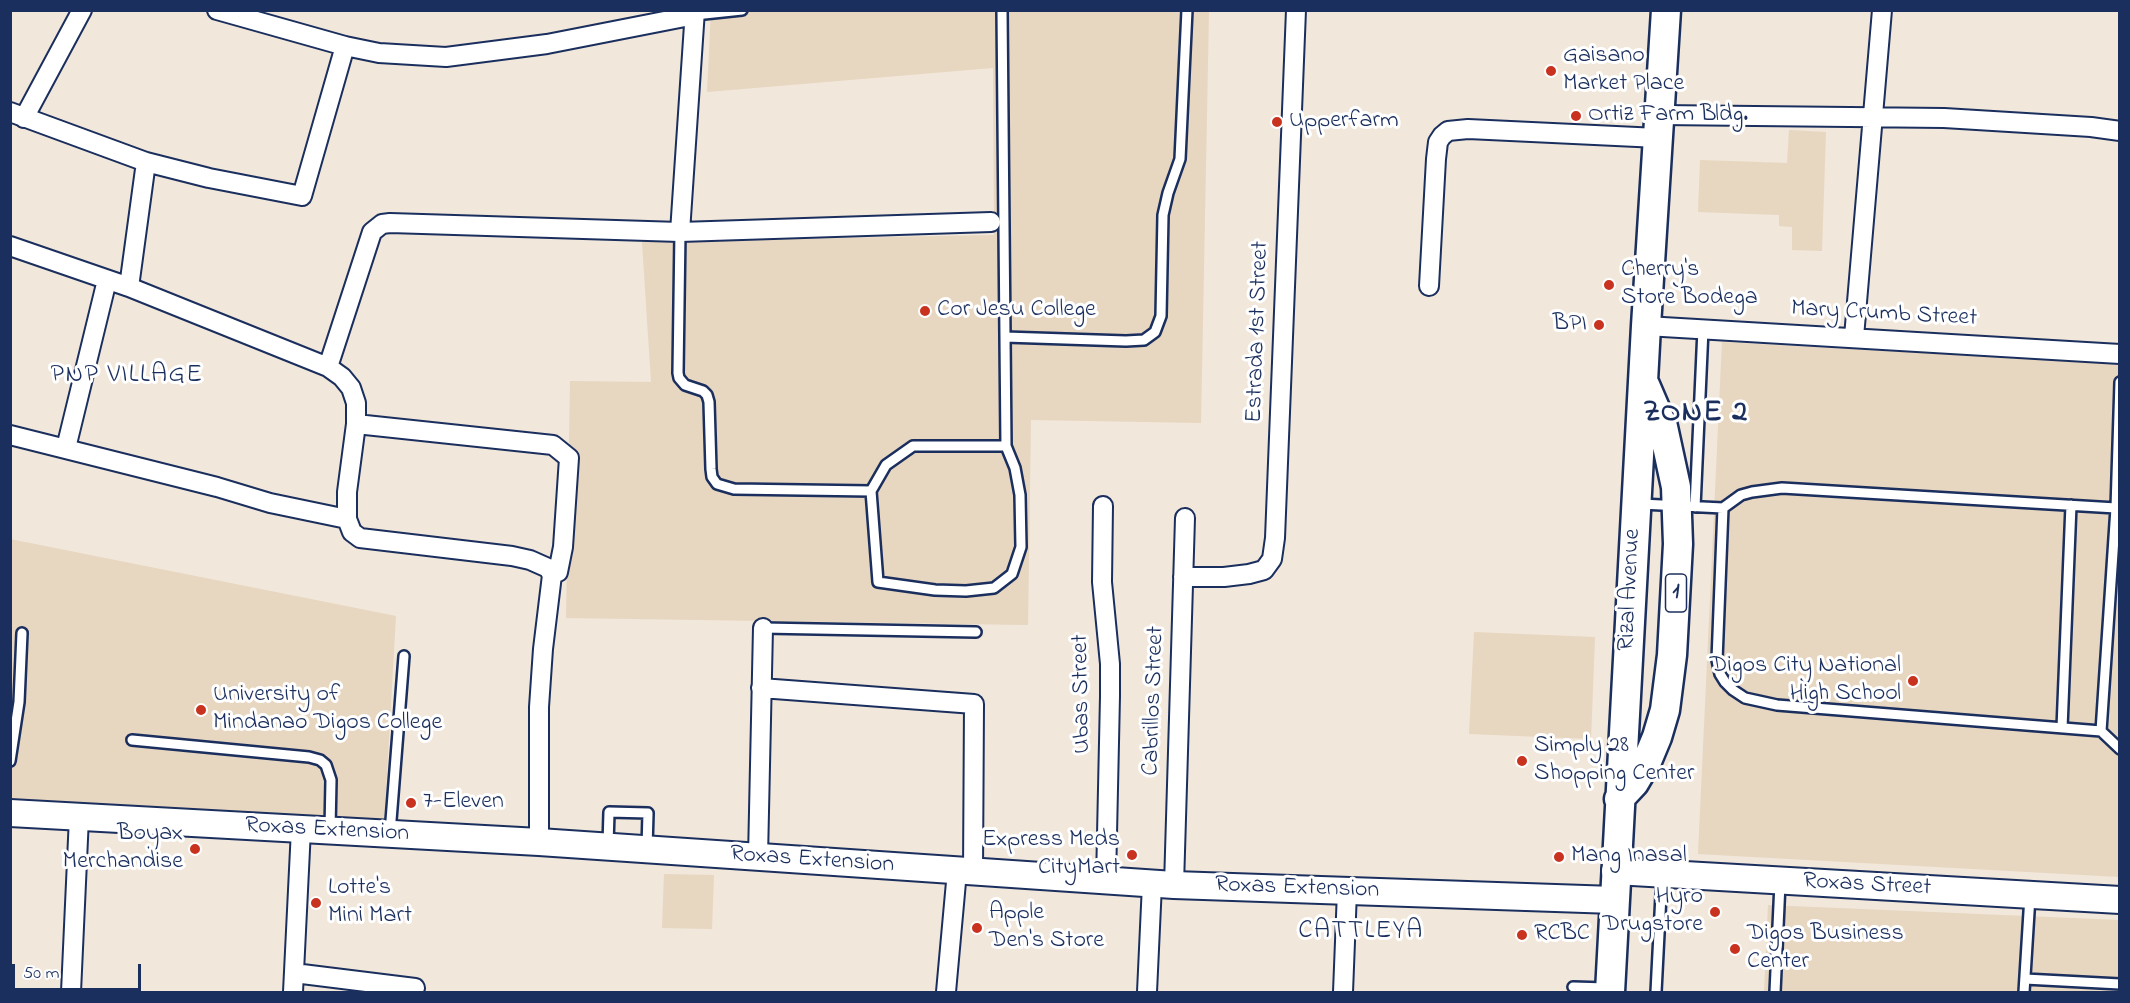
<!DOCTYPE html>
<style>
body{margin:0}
#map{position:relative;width:2130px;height:1003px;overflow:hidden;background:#f1e7da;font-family:"Indie Flower",sans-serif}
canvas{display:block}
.frame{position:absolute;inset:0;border:12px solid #1b2f5e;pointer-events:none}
.scale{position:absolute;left:12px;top:964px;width:129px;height:27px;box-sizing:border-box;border:3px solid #1b2f5e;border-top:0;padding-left:8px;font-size:18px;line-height:21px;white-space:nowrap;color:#1b2f5e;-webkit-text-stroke:4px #fff;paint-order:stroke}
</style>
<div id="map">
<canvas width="2130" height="1003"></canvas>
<div class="frame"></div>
<div class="scale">50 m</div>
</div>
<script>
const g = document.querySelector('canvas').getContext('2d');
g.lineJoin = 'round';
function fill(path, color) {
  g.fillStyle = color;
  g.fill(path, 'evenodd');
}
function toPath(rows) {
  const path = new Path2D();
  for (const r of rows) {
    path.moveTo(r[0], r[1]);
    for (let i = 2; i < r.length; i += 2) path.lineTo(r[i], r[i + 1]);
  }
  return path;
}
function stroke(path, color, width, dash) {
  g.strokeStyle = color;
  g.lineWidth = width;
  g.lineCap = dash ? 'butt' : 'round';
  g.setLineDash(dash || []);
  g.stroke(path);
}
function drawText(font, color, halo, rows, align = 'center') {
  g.font = font + ' "Indie Flower",sans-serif';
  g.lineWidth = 6;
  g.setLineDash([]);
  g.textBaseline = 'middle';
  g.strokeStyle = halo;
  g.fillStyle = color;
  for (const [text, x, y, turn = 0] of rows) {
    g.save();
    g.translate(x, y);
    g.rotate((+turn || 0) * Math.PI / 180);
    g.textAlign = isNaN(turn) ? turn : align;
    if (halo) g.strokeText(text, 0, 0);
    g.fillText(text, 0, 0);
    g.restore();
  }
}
const built = toPath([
 [711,11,1209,11,1201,423,1031,420,1028,625,566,618,570,381,651,382,642,242,994,235,993,68,707,92],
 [1789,130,1826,132,1822,251,1792,250,1792,227,1779,226,1779,215,1698,212,1700,160,1787,163],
 [1722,342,2119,364,2119,877,1698,854],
 [10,539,396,616,384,826,11,803],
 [1474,632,1595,637,1591,739,1469,734],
 [664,874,714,875,712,929,662,928],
 [1768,905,2119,920,2119,992,1764,992]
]);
const lane = toPath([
 [695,15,742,10],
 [680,232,678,373,679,378,685,385,703,391,707,395,709,402,711,469,712,477,717,484,734,489,871,491,886,465,913,446,1006,446],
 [1005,337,1126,341,1144,340,1155,332,1161,316,1163,215,1168,193,1180,159,1187,10],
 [871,491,878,582,935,590,966,591,994,588,1012,574,1021,547,1020,495,1015,468,1006,446,1002,10],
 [1641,504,1723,508,1741,495,1752,492,1782,488,2116,508],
 [1695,507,1703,329],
 [1723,508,1717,660,1720,674,1725,682,1733,690,1745,698,1777,705,2101,731,2120,749],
 [763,628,976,632],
 [2062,728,2071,505],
 [2101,731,2116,508,2120,382],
 [132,740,309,757,320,760,326,765,331,780,330,829],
 [10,761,19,702,22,633],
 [390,833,404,656],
 [608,845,609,812,648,813,647,848],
 [2025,979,2120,984],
 [1573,987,1606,988],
 [1656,992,1662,875],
 [1775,992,1780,883],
 [2024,992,2030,896]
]);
const street = toPath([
 [217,10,345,46,379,53,446,57,547,44,695,15],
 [10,112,146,162,209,178,302,196,345,46],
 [1660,115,1944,118,2091,127,2120,131],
 [24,118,82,10],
 [680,232,695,10],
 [10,246,129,287,328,367,342,377,351,388,356,403,356,424,347,492,347,519,352,532,360,538,512,556,530,560,548,568,552,575,543,649,539,707,539,842],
 [1429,286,1436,159,1438,142,1442,136,1448,131,1468,129,1658,138],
 [129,287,146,162],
 [1646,326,2120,354],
 [1854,337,1882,10],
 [328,367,372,232,382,224,390,223,680,232,991,222],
 [356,424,553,445,569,458,563,547,558,572,552,575],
 [10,435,217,487,270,503,347,519],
 [66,448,107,280],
 [1103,506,1102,582,1110,664,1110,696,1106,881],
 [1183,577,1224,577,1249,574,1264,570,1272,559,1275,538,1296,10],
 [761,688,974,704,973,872],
 [758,857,763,628],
 [1174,885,1185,518],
 [294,973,415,988],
 [71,992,79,817],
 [293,992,301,829],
 [946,992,957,871],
 [1147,992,1152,884],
 [1343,992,1347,891]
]);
const secondary = toPath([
 [10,813,539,842,1174,885,1614,900],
 [1615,871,2120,900]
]);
const primary = toPath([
 [1619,799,1634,783,1647,761,1657,737,1665,710,1672,655,1678,544,1676,487,1663,427,1645,385],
 [1610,992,1646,326,1666,10]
]);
const markers = [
 [1551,71,6,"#c8321e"],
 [1576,116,6,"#c8321e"],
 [1277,122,6,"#c8321e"],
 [1609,285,6,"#c8321e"],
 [925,311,6,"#c8321e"],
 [1599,325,6,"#c8321e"],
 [1913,681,6,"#c8321e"],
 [201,710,6,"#c8321e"],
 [1522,761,6,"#c8321e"],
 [411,803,6,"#c8321e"],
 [195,849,6,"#c8321e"],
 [1132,855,6,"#c8321e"],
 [1559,857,6,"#c8321e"],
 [316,903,6,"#c8321e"],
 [1715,912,6,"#c8321e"],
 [977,928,6,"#c8321e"],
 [1522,935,6,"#c8321e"],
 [1735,949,6,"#c8321e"]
];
const shields = [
 [1676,593,21]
];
const shieldNames = [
 ["1",1676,593]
];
const poiNames = [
 ["Gaisano",1563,57],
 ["Market Place",1563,85],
 ["Ortiz Farm Bldg.",1588,116],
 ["Upperfarm",1289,122],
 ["Cherry's",1621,271],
 ["Store Bodega",1621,299],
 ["Cor Jesu College",937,311],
 ["BPI",1587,325,"right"],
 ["Digos City National",1901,667,"right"],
 ["High School",1901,695,"right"],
 ["University of",213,696],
 ["Mindanao Digos College",213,724],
 ["Simply 28",1534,747],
 ["Shopping Center",1534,775],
 ["7-Eleven",423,803],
 ["Boyax",183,835,"right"],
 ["Merchandise",183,863,"right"],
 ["Express Meds",1120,841,"right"],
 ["CityMart",1120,869,"right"],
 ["Mang Inasal",1571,857],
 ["Lotte's",328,889],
 ["Mini Mart",328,917],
 ["Hyro",1703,898,"right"],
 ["Drugstore",1703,926,"right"],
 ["Apple",989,914],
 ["Den's Store",989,942],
 ["RCBC",1534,935],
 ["Digos Business",1747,935],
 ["Center",1747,963]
];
const streetNames = [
 ["Mary Crumb Street",1884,315,3],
 ["Estrada 1st Street",1259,332,-88],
 ["Rizal Avenue",1631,590,-87],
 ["Ubas Street",1083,694,-91],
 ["Cabrillos Street",1155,701,-88],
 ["Roxas Extension",327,831,3],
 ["Roxas Extension",812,861,4],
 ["Roxas Street",1867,886,3],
 ["Roxas Extension",1297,889,2]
];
const neighbourhoodNames = [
 ["PNP VILLAGE",127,377],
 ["CATTLEYA",1361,933]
];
const districtNames = [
 ["ZONE 2",1696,415]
];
fill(built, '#e7d6c0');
stroke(lane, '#1b2f5e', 14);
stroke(street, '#1b2f5e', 22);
stroke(secondary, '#1b2f5e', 30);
stroke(primary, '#1b2f5e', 33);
stroke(lane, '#fff', 9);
stroke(street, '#fff', 18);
stroke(secondary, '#fff', 26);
stroke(primary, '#fff', 28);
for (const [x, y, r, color] of markers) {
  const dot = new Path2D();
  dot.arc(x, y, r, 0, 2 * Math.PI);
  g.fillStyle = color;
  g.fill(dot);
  stroke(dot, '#fff', 2);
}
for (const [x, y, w] of shields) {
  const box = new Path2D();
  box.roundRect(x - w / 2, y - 19, w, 38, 4.5);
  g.fillStyle = '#fff';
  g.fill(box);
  stroke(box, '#1b2f5e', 1.5);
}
drawText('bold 22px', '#1b2f5e', null, shieldNames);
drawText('24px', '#1b2f5e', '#fff', poiNames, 'left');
drawText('24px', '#1b2f5e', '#fff', streetNames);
g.letterSpacing = '1.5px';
drawText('26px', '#1b2f5e', '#fff', neighbourhoodNames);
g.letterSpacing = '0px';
g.letterSpacing = '1.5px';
drawText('bold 30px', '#1b2f5e', '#fff', districtNames);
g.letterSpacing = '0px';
</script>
